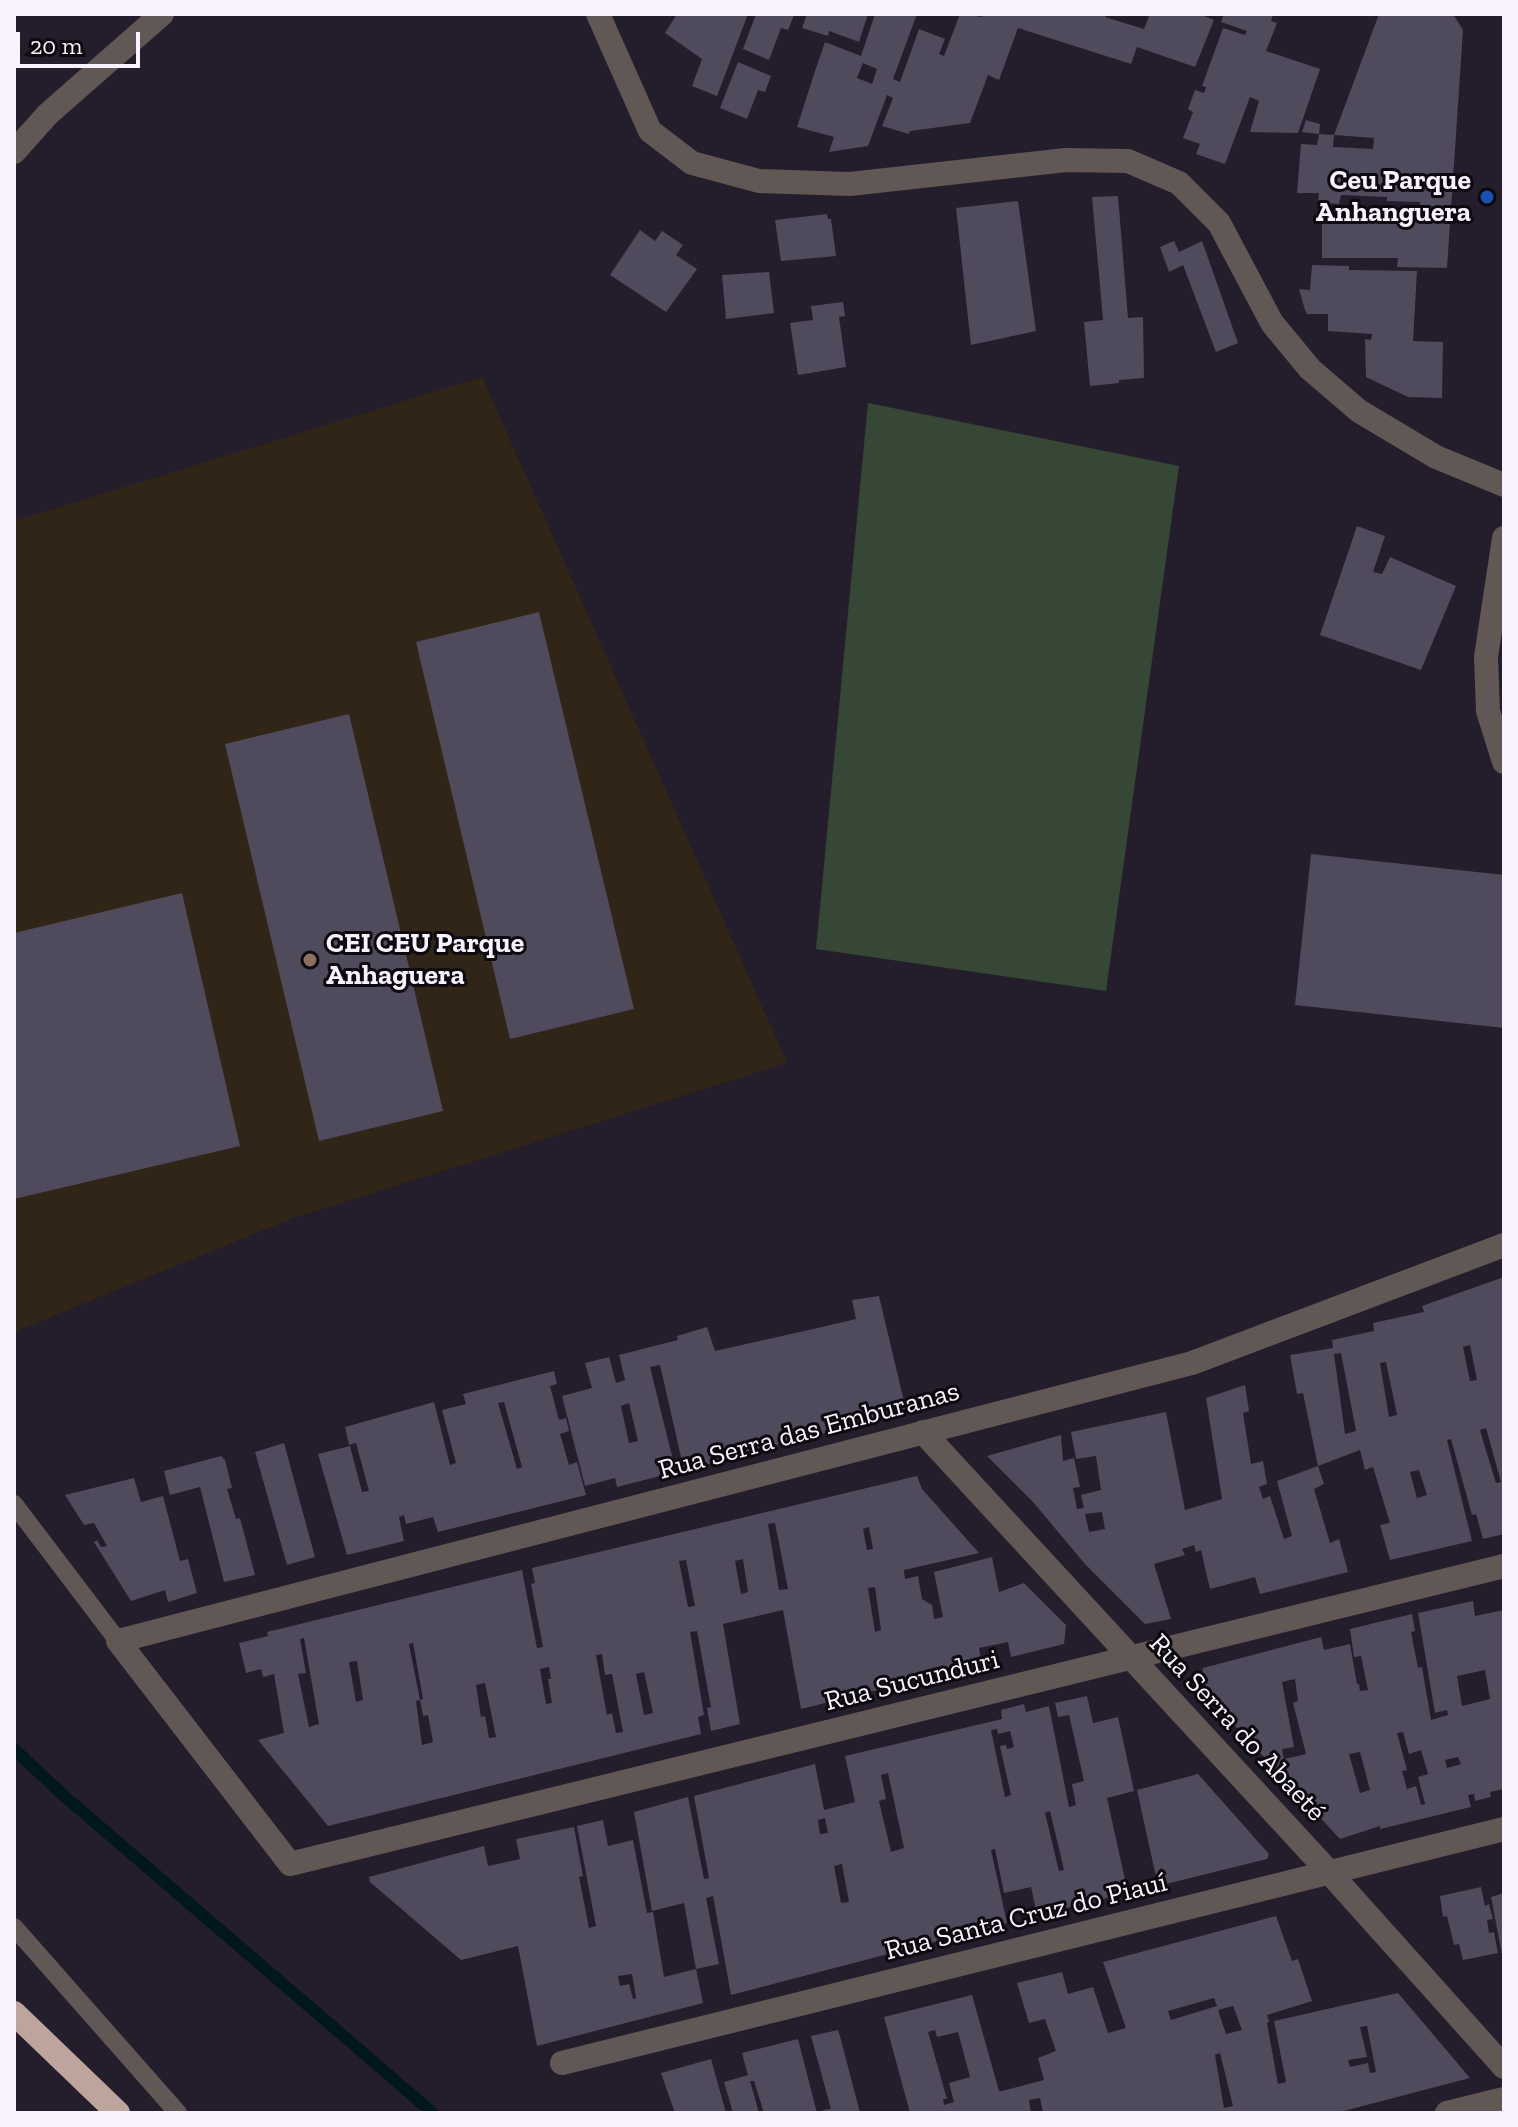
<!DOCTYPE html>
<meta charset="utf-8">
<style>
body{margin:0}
#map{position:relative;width:1518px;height:2127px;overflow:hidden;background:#241d2c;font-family:"Zilla Slab",serif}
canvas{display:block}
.frame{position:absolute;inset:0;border:16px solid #f7f2fd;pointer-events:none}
.scale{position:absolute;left:16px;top:32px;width:124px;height:36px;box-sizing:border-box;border:4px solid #f7f2fd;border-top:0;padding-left:10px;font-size:24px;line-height:28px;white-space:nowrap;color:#f7f2fd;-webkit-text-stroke:6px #0c090f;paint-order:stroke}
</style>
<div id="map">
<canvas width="1518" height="2127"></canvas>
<div class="frame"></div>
<div class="scale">20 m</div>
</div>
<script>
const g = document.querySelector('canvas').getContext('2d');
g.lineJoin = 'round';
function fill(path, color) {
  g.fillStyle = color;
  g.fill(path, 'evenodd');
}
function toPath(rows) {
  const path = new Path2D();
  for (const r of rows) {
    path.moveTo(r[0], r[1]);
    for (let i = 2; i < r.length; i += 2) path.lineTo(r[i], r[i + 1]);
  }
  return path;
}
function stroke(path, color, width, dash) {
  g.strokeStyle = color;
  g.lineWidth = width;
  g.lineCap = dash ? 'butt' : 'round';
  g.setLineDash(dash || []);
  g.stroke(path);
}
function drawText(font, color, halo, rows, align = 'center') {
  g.font = font + ' "Zilla Slab",serif';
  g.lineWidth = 6;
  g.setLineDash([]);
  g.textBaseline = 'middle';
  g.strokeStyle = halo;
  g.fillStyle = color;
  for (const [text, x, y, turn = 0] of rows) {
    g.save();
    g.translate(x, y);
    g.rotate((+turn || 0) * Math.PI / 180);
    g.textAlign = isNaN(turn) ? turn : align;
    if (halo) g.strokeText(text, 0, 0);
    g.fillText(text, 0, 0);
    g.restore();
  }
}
const education = toPath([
 [482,377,787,1063,293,1218,14,1332,14,521]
]);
const green = toPath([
 [868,403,1179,466,1106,991,816,949]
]);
const stream = toPath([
 [14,1749,62,1794,433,2113]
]);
const building = toPath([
 [677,14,748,14,717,96,692,86,702,59,665,33],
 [756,14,794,15,788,30,781,28,769,60,743,49],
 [807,14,868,14,859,42,829,31,828,36,802,28],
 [875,14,917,14,893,79,900,82,919,29,945,39,939,54,944,56,960,14,982,17,983,14,1106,14,1105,17,1144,29,1150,14,1199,14,1214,20,1195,67,1137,47,1131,64,1018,28,999,80,988,75,970,123,910,131,909,134,882,126,893,98,887,95,868,146,829,152,834,137,797,127,816,68,825,42,861,56],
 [863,63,877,69,872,84,857,78],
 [1224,14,1273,14,1271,21,1277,23,1266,51,1320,69,1298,133,1250,132,1259,101,1250,97,1225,164,1196,154,1200,144,1183,138,1193,112,1188,109,1195,90,1204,93,1206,87,1202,86,1223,28,1245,35,1247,31,1221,22],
 [1379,14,1453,14,1463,30,1447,268,1397,267,1398,258,1322,258,1322,209,1425,211,1425,205,1420,205,1420,202,1387,201,1387,197,1341,195,1339,204,1318,203,1319,193,1297,193,1301,144,1317,145,1319,134,1334,135,1333,147,1373,149,1374,138,1334,135],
 [738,62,771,76,765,92,758,90,747,119,720,108],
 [1306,120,1320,124,1319,134,1302,132],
 [1118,196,1128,318,1143,317,1144,378,1119,380,1119,383,1090,386,1084,322,1103,320,1092,197],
 [1018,201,1036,331,971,345,956,208],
 [827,214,828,219,831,219,836,256,781,261,775,220],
 [640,230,655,241,662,231,683,245,676,255,697,269,666,312,610,275],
 [1174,241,1179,252,1202,241,1238,343,1216,352,1183,265,1169,272,1160,247],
 [1312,265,1349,266,1349,270,1417,271,1413,341,1443,342,1442,398,1408,397,1366,377,1365,339,1371,340,1372,334,1328,331,1328,314,1307,314,1305,310,1299,289,1310,290],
 [769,272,774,313,726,319,722,275],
 [843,302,845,316,839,317,846,367,798,375,790,323,813,320,811,306],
 [1357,526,1385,536,1373,572,1382,574,1390,557,1456,586,1421,670,1320,635],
 [539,612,634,1009,510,1039,416,642],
 [349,714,443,1111,319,1141,225,744],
 [1311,854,1504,875,1504,1028,1295,1005],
 [182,893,240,1146,14,1199,14,933],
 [1504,1277,1504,1534,1483,1539,1476,1514,1472,1515,1451,1439,1447,1440,1472,1541,1390,1560,1380,1525,1390,1523,1373,1467,1365,1470,1360,1450,1318,1466,1324,1484,1314,1489,1330,1543,1339,1539,1348,1572,1260,1594,1255,1577,1210,1589,1201,1550,1196,1552,1194,1545,1182,1549,1185,1555,1154,1564,1171,1619,1145,1624,1085,1564,1033,1502,987,1456,1061,1435,1063,1461,1074,1458,1080,1487,1073,1488,1077,1509,1084,1508,1081,1495,1101,1490,1096,1456,1076,1459,1071,1432,1166,1412,1185,1510,1222,1499,1206,1398,1245,1385,1249,1411,1243,1413,1251,1464,1263,1461,1267,1484,1259,1487,1263,1499,1270,1496,1284,1539,1292,1536,1277,1481,1318,1466,1303,1393,1297,1394,1290,1355,1333,1348,1332,1340,1374,1331,1373,1323,1424,1312,1422,1306],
 [1470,1345,1477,1380,1470,1381,1463,1347],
 [1341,1353,1356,1431,1345,1434,1334,1354],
 [1386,1362,1397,1415,1389,1417,1380,1363],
 [1486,1428,1501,1482,1496,1483,1487,1454,1480,1430],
 [1419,1470,1427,1495,1417,1498,1410,1472],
 [1102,1512,1105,1529,1089,1532,1085,1514],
 [879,1296,907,1414,778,1444,778,1447,684,1470,660,1365,650,1367,676,1472,617,1487,615,1478,585,1486,562,1396,592,1388,585,1363,609,1357,616,1383,625,1380,619,1355,678,1340,677,1336,707,1327,715,1351,822,1327,856,1319,852,1300],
 [629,1403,638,1441,629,1443,621,1406],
 [554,1371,557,1384,550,1386,559,1420,566,1418,569,1431,560,1434,569,1465,577,1462,586,1495,438,1532,433,1517,406,1524,404,1515,399,1517,404,1541,347,1555,318,1454,350,1446,362,1492,369,1491,356,1443,349,1445,345,1427,434,1402,450,1465,456,1463,442,1410,466,1404,463,1394],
 [504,1402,522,1467,517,1469,498,1403],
 [284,1443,315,1557,287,1565,255,1452],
 [221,1456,225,1460,232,1488,227,1489,236,1519,240,1518,255,1575,224,1582,200,1487,170,1495,164,1471],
 [917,1476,922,1489,979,1553,904,1570,905,1579,918,1576,922,1599,932,1605,934,1619,943,1617,934,1572,992,1557,999,1592,1024,1583,1066,1625,1064,1644,1011,1657,1008,1642,979,1648,982,1664,801,1709,783,1610,723,1624,740,1724,711,1731,707,1708,711,1707,697,1631,690,1632,704,1715,698,1717,701,1734,328,1826,258,1740,284,1733,274,1674,263,1677,261,1669,246,1673,239,1643,268,1636,267,1632,522,1570,537,1648,543,1647,531,1584,535,1583,532,1568],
 [775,1523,788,1589,779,1590,768,1524],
 [869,1527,873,1549,867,1550,863,1529],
 [743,1559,748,1592,741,1594,735,1561],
 [686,1560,695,1606,688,1607,679,1561],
 [875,1587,881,1630,875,1632,868,1588],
 [304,1638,319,1724,309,1727,298,1674,306,1673,300,1639],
 [413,1643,423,1699,420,1700,423,1716,428,1715,433,1742,422,1745,416,1701,420,1700,409,1644],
 [602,1654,605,1675,612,1674,623,1732,616,1733,612,1713,607,1715,596,1655],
 [357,1661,363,1700,356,1702,349,1662],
 [549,1667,551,1679,548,1679,552,1703,546,1704,540,1669],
 [644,1672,653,1713,644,1715,636,1674],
 [485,1683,496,1737,489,1738,485,1716,481,1717,476,1685],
 [134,1478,141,1502,163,1496,180,1561,188,1559,197,1593,168,1602,165,1590,131,1601,94,1542,97,1540,101,1547,107,1546,94,1523,84,1525,65,1495],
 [1473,1601,1475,1616,1504,1610,1504,1789,1490,1792,1491,1797,1475,1801,1474,1794,1468,1795,1471,1807,1380,1829,1380,1826,1340,1839,1199,1687,1203,1668,1321,1637,1324,1650,1350,1644,1357,1684,1359,1684,1360,1691,1368,1690,1361,1656,1354,1657,1350,1629,1412,1614,1415,1631,1411,1632,1418,1668,1422,1667,1431,1720,1448,1715,1447,1710,1435,1713,1418,1613],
 [1485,1670,1490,1699,1462,1706,1457,1676],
 [1295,1679,1298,1701,1293,1703,1306,1754,1284,1759,1282,1749,1294,1747,1282,1682],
 [1403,1732,1409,1754,1421,1750,1428,1774,1418,1777,1425,1804,1421,1805,1416,1786,1407,1789,1402,1771,1407,1770,1397,1733],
 [1360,1752,1370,1790,1360,1793,1349,1754],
 [1458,1757,1461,1764,1447,1768,1445,1760],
 [1087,1696,1093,1723,1118,1717,1134,1791,1107,1798,1128,1893,1037,1915,1031,1887,1004,1893,995,1849,991,1850,1007,1923,731,1995,713,1896,706,1898,719,1964,696,1969,703,2003,537,2046,518,1946,461,1960,370,1882,369,1877,484,1846,488,1866,520,1859,516,1839,574,1827,583,1876,579,1877,589,1928,596,1926,577,1826,603,1820,608,1846,633,1840,647,1913,653,1912,664,1977,696,1969,684,1903,652,1911,634,1812,688,1797,704,1879,709,1878,694,1796,815,1764,824,1810,855,1802,845,1756,1002,1719,1001,1710,1024,1704,1026,1712,1049,1706,1069,1807,1076,1805,1072,1784,1084,1781,1069,1715,1058,1717,1055,1703],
 [997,1729,998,1734,1010,1731,1014,1747,1007,1749,1006,1745,1000,1746,1011,1795,1005,1797,991,1730],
 [888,1773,904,1848,891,1852,879,1801,886,1799,881,1775],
 [1050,1811,1064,1870,1059,1871,1045,1813],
 [825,1818,828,1833,820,1834,818,1820],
 [842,1864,849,1902,841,1903,834,1866],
 [632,1974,636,1998,633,1999,629,1984,620,1986,618,1976],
 [1198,1774,1269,1854,1267,1859,1158,1886,1137,1790],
 [1481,1887,1485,1906,1489,1904,1493,1919,1487,1920,1489,1933,1494,1932,1498,1953,1463,1960,1459,1944,1454,1945,1447,1916,1443,1917,1440,1896],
 [1504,1893,1504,1959,1503,1960,1491,1897],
 [1276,1916,1292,1961,1298,1959,1312,2001,1267,2015,1269,2022,1267,2023,1278,2084,1286,2082,1274,2021,1398,1993,1470,2078,1336,2113,1043,2113,1040,2098,1029,2100,1031,2113,910,2113,884,2017,972,1995,999,2091,1002,2091,1044,2080,1038,2058,1056,2051,1045,2019,1029,2023,1017,1983,1062,1972,1068,1994,1093,1987,1108,2033,1126,2028,1103,1962],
 [1214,1998,1217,2006,1171,2020,1168,2011],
 [1233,2006,1242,2030,1226,2034,1218,2010],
 [1367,2026,1376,2072,1370,2073,1368,2063,1350,2067,1348,2060,1367,2057,1360,2027],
 [935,2030,937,2037,958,2032,970,2077,949,2083,954,2102,944,2105,943,2099,947,2099,928,2032],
 [1220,2053,1233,2106,1224,2108,1215,2055],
 [838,2030,840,2036,860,2113,823,2113,823,2110,831,2109,811,2036],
 [798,2039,817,2113,764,2113,754,2081,750,2081,759,2113,733,2113,724,2082,748,2075,742,2053],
 [711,2059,726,2113,675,2113,661,2073]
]);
const lane = toPath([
 [14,1504,118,1641],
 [14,1927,178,2113]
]);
const street = toPath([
 [598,14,650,131,692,163,759,181,850,184,1066,160,1128,161,1179,183,1219,223,1272,323,1310,369,1359,411,1436,457,1504,485],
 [14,152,48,114,162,14],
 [1504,538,1486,657,1488,711,1504,762],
 [1504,1245,1192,1363,118,1641,290,1864,1504,1566],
 [923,1432,1329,1872,1504,2067],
 [562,2063,1504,1829],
 [1447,2113,1504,2099]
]);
const highway = toPath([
 [14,2013,118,2113]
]);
const markers = [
 [1487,197,8,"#1a4fb4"],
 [310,960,8,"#8d6e63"]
];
const poiNames = [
 ["Ceu Parque",1471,181],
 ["Anhanguera",1471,213],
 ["CEI CEU Parque",326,944,"left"],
 ["Anhaguera",326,976,"left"]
];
const streetNames = [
 ["Rua Serra das Emburanas",809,1431,-15],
 ["Rua Sucunduri",912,1681,-14],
 ["Rua Serra do Abaeté",1237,1728,47],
 ["Rua Santa Cruz do Piauí",1026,1917,-14]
];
fill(education, '#312517');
fill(green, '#364736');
stroke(stream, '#00171b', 12);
fill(building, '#4f4a5c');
stroke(lane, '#615855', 18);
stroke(street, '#615855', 24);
stroke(highway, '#bda59e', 24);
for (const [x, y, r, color] of markers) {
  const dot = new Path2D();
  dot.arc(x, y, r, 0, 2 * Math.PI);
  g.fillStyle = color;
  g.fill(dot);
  stroke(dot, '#0c090f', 3);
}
drawText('bold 28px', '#f7f2fd', '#0c090f', poiNames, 'right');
drawText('28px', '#f7f2fd', '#0c090f', streetNames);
</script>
